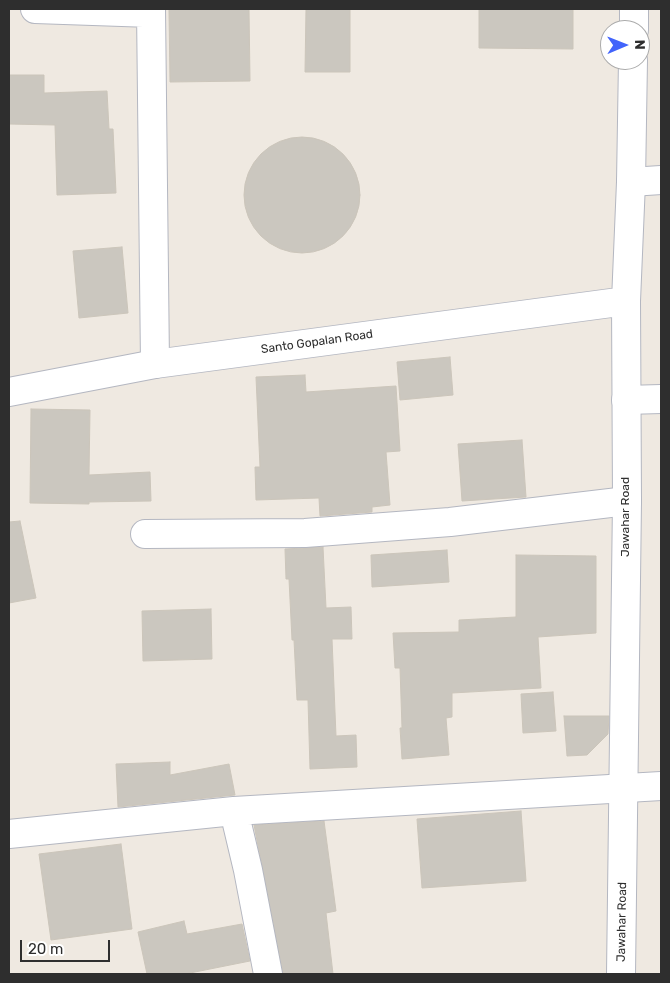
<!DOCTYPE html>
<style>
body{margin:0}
#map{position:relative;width:670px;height:983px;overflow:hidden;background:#efe9e1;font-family:Rubik,sans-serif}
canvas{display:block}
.frame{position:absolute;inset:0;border:10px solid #2e2e2e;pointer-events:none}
.north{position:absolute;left:600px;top:20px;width:50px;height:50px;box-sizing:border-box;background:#fff;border:1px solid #ababab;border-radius:50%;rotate:89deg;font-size:14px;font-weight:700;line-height:20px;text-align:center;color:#2e2e2e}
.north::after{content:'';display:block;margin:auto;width:18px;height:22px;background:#4264fb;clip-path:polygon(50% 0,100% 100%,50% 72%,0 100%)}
.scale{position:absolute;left:20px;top:940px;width:90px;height:22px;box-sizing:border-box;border:2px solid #2e2e2e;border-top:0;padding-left:6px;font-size:15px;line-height:18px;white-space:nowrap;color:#2e2e2e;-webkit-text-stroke:4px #fff;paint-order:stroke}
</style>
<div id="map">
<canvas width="670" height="983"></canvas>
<div class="frame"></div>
<div class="north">N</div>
<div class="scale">20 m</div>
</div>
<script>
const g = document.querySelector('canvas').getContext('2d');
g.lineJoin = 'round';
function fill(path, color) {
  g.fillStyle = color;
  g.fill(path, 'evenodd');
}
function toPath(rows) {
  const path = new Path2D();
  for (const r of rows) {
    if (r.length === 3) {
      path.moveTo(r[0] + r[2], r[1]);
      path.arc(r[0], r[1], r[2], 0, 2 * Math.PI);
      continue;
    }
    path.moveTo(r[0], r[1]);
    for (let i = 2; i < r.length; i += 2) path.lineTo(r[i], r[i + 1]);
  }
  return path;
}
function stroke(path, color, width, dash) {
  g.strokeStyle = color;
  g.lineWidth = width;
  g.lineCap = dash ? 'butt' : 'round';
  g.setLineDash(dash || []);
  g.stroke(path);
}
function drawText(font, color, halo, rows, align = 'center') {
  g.font = font + ' Rubik,sans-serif';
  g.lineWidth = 5;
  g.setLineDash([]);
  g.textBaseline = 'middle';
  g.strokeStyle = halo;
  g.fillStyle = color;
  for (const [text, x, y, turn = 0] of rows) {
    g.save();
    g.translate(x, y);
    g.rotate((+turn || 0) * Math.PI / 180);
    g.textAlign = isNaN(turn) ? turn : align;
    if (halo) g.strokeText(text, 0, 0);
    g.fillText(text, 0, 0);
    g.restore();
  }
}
const building = toPath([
 [169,9,249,9,250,81,170,82,169,9],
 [306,9,350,9,350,72,305,72,306,9],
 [479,9,573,9,573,49,479,48,479,9],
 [9,75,44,75,44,93,107,91,109,129,113,129,116,193,57,195,55,125,9,124,9,75],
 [302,195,58],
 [122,247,128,313,79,318,73,251,122,247],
 [450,357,453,395,400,400,397,362,450,357],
 [305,375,306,392,396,386,400,451,386,452,390,505,372,507,372,512,320,516,319,498,256,500,255,467,260,467,256,377,305,375],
 [31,409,90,410,89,475,150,472,151,501,89,502,89,504,30,503,31,409],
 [522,440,526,497,462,501,458,444,522,440],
 [20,521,36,598,9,603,9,522,20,521],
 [323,547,326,608,351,607,352,639,332,639,336,736,356,735,357,767,310,769,308,700,297,700,294,640,292,640,289,579,286,579,285,549,323,547],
 [447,550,449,582,372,587,371,555,447,550],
 [516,555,596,556,596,633,538,637,541,688,452,693,452,717,446,718,449,755,402,759,400,728,402,728,400,668,395,668,393,633,459,632,459,620,516,617,516,555],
 [211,609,212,659,143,661,142,611,211,609],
 [553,692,556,731,523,733,521,694,553,692],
 [564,716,609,716,608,734,587,755,567,756,564,716],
 [170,762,170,775,229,764,235,795,118,807,116,764,170,762],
 [521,811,526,881,422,888,417,819,521,811],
 [324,821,336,911,326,913,333,974,283,974,254,825,324,821],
 [121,844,132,929,51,940,39,854,121,844],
 [184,921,187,934,242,924,250,961,185,974,147,974,138,932,184,921]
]);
const minor = toPath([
 [35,9,151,13],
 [151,9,155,364],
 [626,400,661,399],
 [145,534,305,533,450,522,627,501],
 [234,811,248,870,268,974],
 [9,834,234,811,661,786]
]);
const tertiary = toPath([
 [631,182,661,180]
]);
const secondary = toPath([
 [634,30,634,9],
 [9,392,155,364,626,301],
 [621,974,627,501,626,301,631,182,633,60]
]);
const streetNames = [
 ["Santo Gopalan Road",317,342,-8],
 ["Jawahar Road",626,517,-90],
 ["Jawahar Road",622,922,-89]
];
fill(building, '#cbc7bf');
stroke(building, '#cbc5ba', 1);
stroke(minor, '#b4b7c1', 30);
stroke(tertiary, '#b4b7c1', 30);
stroke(secondary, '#b4b7c1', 30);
stroke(minor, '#fff', 28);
stroke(tertiary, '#fff', 28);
stroke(secondary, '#fff', 28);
drawText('12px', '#2e2e2e', '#fff', streetNames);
</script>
